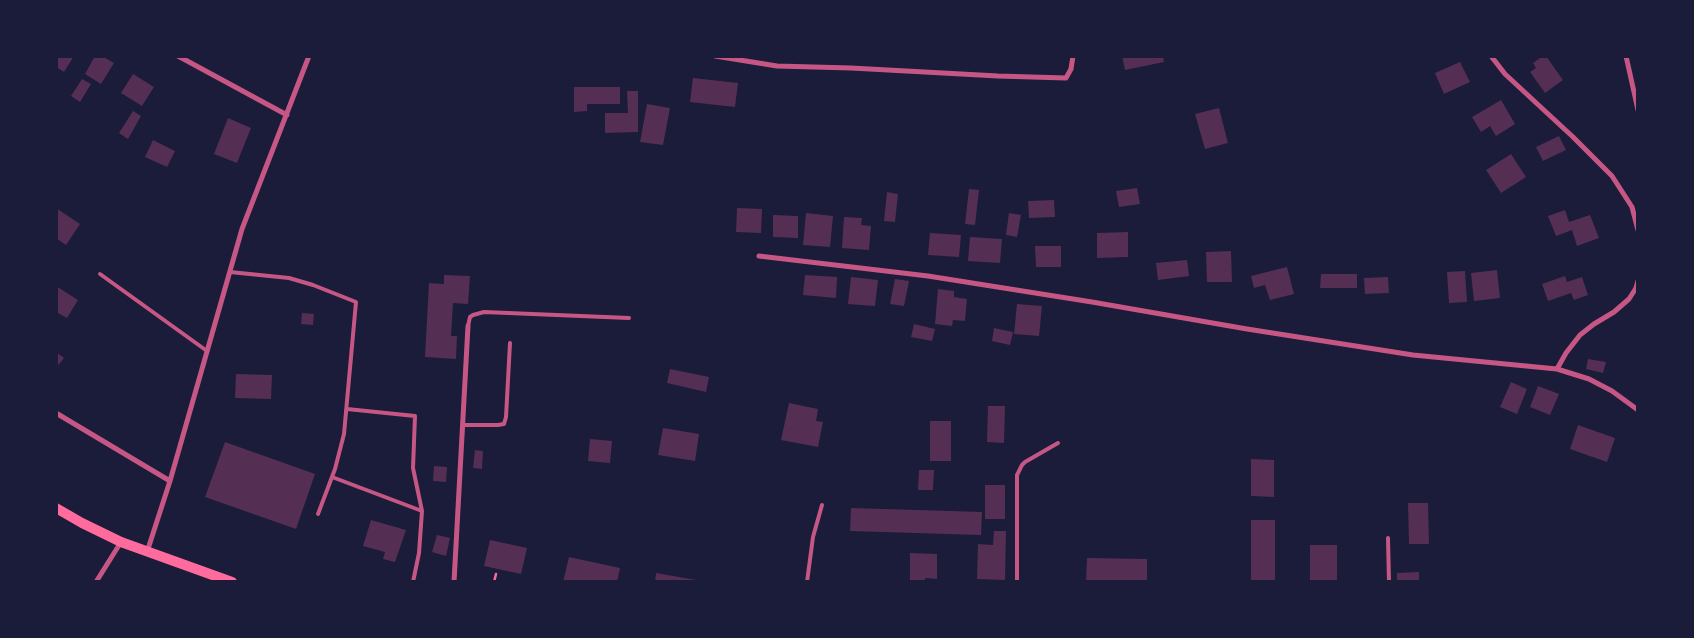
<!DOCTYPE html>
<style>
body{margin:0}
#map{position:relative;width:1694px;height:638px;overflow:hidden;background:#1b1b3a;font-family:"Work Sans",sans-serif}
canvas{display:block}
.frame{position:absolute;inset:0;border:58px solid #1b1b3a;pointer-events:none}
</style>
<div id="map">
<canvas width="1694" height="638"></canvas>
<div class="frame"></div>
</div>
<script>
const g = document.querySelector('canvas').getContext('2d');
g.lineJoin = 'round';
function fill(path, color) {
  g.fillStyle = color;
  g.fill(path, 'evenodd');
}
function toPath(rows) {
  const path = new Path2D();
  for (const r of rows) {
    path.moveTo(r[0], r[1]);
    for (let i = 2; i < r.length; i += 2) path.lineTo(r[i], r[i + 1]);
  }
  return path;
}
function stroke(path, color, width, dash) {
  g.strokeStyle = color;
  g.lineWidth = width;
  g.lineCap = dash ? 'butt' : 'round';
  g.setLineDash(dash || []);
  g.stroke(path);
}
const building = toPath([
 [56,56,74,56,64,72,56,67],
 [95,56,102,56,114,63,101,84,85,74],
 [1122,56,1163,56,1164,62,1125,70],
 [1543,56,1546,56,1563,80,1545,93,1530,72,1536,68,1533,63],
 [1460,62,1470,82,1444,94,1435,73],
 [133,74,154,87,142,106,121,93],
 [693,78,738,83,735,107,690,102],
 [82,79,91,84,80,102,71,96],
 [574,87,620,87,620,104,587,104,587,111,574,112],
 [627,91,638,91,638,132,605,133,605,113,628,113],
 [1501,100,1515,124,1496,136,1490,126,1481,132,1472,117],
 [647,104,670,108,663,145,640,142],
 [1219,108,1228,143,1205,149,1195,114],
 [133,111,141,116,128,139,119,133],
 [228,118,251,128,237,163,214,154],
 [1559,136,1566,150,1543,161,1536,147],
 [153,140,175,151,167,167,145,157],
 [1511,154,1526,177,1501,193,1486,170],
 [1137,188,1140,204,1119,207,1116,191],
 [969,189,979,190,975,225,965,224],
 [887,192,898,194,895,222,884,221],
 [1054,200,1055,217,1029,218,1028,201],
 [56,208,80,224,66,245,56,238],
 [737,208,762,209,761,233,736,232],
 [1565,210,1569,222,1590,215,1599,238,1577,246,1572,230,1556,236,1548,216],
 [806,213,833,216,830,247,803,245],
 [1009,213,1021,215,1017,237,1006,235],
 [773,215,798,216,798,238,773,237],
 [844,217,862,218,861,225,871,226,869,250,842,248],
 [1128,232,1128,257,1097,258,1097,233],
 [930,233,961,235,959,257,928,255],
 [970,237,1002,239,1000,263,968,261],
 [1035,246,1061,246,1061,267,1036,267],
 [1231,251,1232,282,1207,282,1206,252],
 [1187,260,1189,276,1158,280,1156,263],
 [1287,267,1294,294,1270,300,1265,285,1254,288,1251,276],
 [1497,270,1500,298,1474,301,1471,273],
 [1465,271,1467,302,1449,303,1447,272],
 [1321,274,1357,274,1357,288,1320,288],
 [444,275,470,276,468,304,453,303,451,336,457,336,456,359,425,357,429,283,444,284],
 [805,275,837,277,836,298,803,295],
 [1565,276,1567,282,1582,277,1588,295,1574,300,1571,293,1548,301,1542,284],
 [851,277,878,280,875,306,848,304],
 [1388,277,1389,293,1365,294,1364,278],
 [895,279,909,281,904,306,890,304],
 [56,286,78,300,67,318,56,312],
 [938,289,954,291,954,297,967,299,965,321,953,320,952,326,935,324],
 [1017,304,1042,306,1039,336,1014,334],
 [302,313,314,314,313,325,301,324],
 [914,324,935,329,932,341,911,337],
 [994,328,1013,332,1010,345,992,341],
 [56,352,64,358,56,368],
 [1588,359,1606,362,1603,373,1586,369],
 [670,369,709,377,706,392,667,383],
 [236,374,272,375,271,399,235,398],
 [1511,382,1527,389,1517,414,1500,407],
 [1538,386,1559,394,1550,415,1530,407],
 [789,403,818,409,816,421,823,422,818,447,781,440],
 [988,406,1005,406,1004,443,987,442],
 [930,421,951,421,951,461,930,461],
 [1578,425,1615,438,1607,462,1570,449],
 [663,428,699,434,695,461,658,455],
 [590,439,612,441,610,463,588,461],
 [225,442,315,474,296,529,205,497],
 [475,450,483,451,482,469,473,468],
 [1251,459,1274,460,1274,497,1251,496],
 [434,466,447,467,446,482,433,481],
 [919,470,934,470,933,490,918,490],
 [985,485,1005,485,1005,519,985,519],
 [1408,503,1428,503,1429,544,1409,544],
 [851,508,982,512,981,535,850,531],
 [371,520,406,530,395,562,383,559,385,552,363,546],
 [1251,520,1275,520,1275,582,1251,582],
 [994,531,1006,531,1005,580,977,579,978,544,993,545],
 [437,535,450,538,446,556,432,552],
 [490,540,527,548,521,574,484,566],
 [1310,545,1337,545,1337,582,1310,582],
 [910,553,937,554,937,579,925,578,925,582,910,582],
 [569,557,620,568,617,582,563,582],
 [1087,558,1147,559,1147,582,1086,582],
 [1419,572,1419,582,1397,582,1397,573],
 [656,573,702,581,702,582,655,582]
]);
const path = toPath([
 [494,582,496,574]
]);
const service = toPath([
 [230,272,289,278,313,285,356,302,344,434,335,469,318,514],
 [100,274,207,351],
 [468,326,470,317,473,315,484,312,629,318],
 [347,409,415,416,413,468,422,511],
 [463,425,498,425,504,424,506,417,510,343],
 [332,477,422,511,419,553,413,582],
 [1388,538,1389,582],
 [807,582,813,537,822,505],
 [1017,582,1017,475,1022,465,1025,462,1058,443]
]);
const minor = toPath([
 [178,56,287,115],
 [715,56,777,66,851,68,998,76,1066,78,1071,69,1073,56],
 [1491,56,1505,74,1573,137,1612,176,1632,207,1638,230],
 [1626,56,1638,110],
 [759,256,928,276,1092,302,1247,329,1413,355,1557,369,1589,379,1612,391,1638,410],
 [1557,369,1566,353,1580,335,1594,324,1614,312,1629,299,1636,288,1638,281],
 [56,413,170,481],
 [147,552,170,481,242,229,309,56],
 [96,582,121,542],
 [454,582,468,326]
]);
const secondary = toPath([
 [56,508,82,523,121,542,232,582]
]);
fill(building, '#542f53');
stroke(path, '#ff6b9d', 2.5);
stroke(service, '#c65784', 4);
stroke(minor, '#c65784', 5);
stroke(secondary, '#ff6b9d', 10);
</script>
